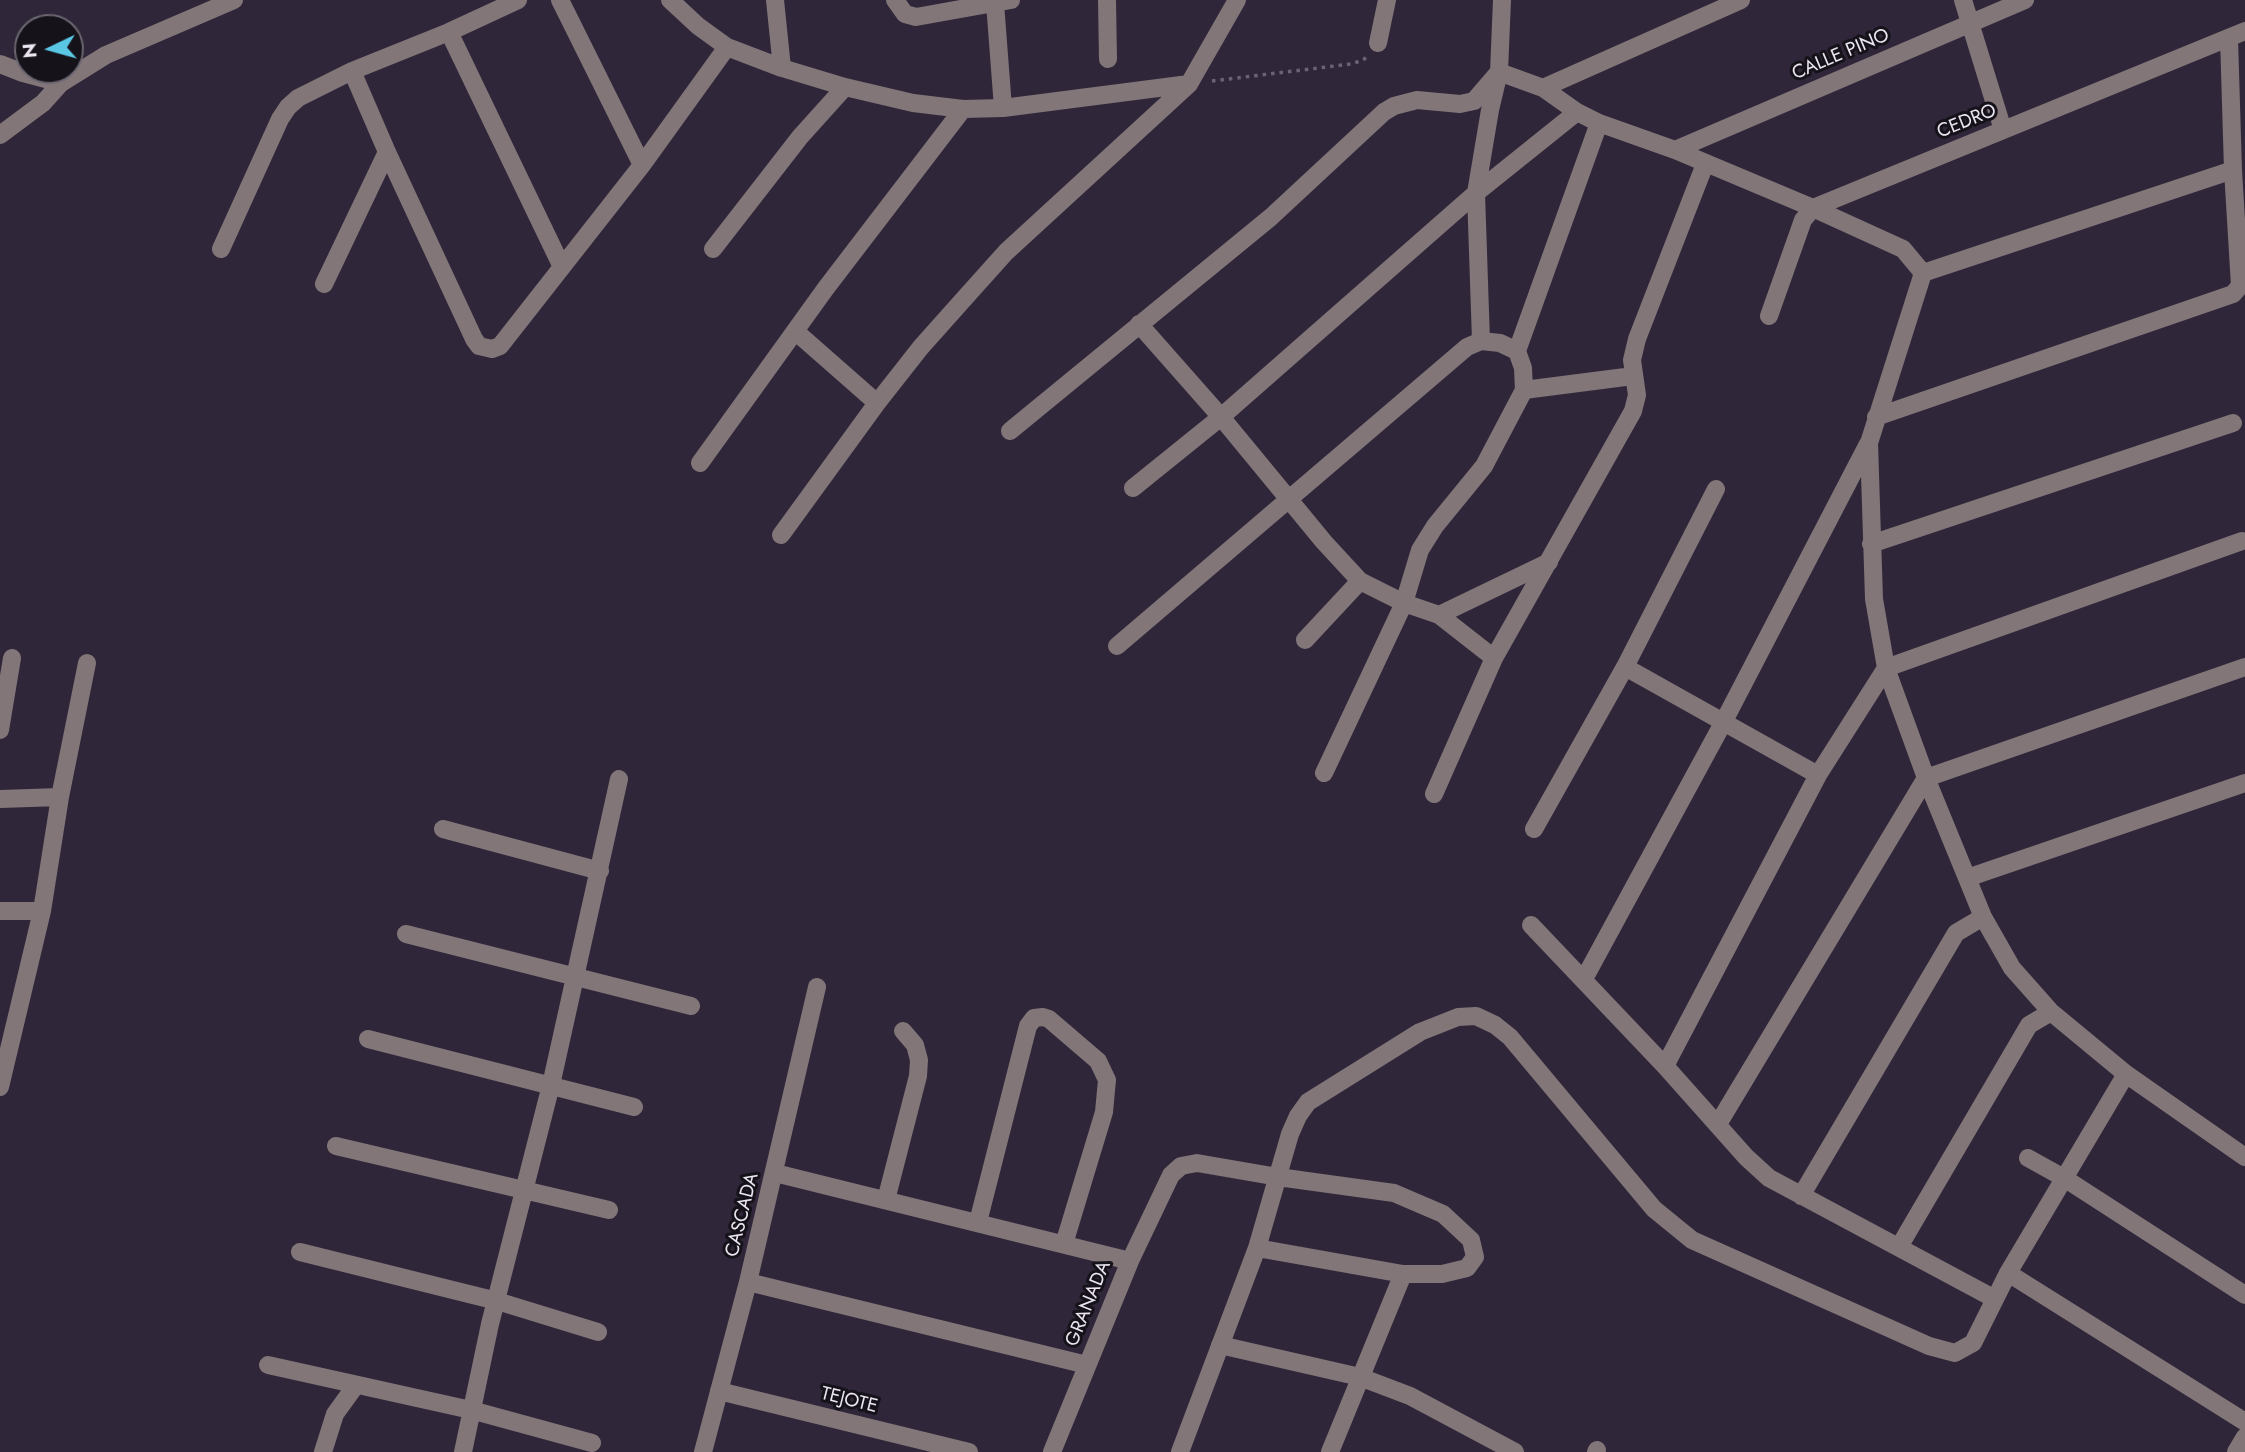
<!DOCTYPE html>
<style>
body{margin:0}
#map{position:relative;width:2245px;height:1452px;overflow:hidden;background:#2f2739;font-family:Jost,sans-serif}
canvas{display:block}
.north{position:absolute;left:14px;top:14px;width:70px;height:70px;box-sizing:border-box;background:#16121a;border:2px solid #6b6670;border-radius:50%;rotate:265deg;font-size:19px;font-weight:700;line-height:28px;text-align:center;color:#eae5f1}
.north::after{content:'';display:block;margin:auto;width:24px;height:32px;background:#5ac8e5;clip-path:polygon(50% 0,100% 100%,50% 72%,0 100%)}
</style>
<div id="map">
<canvas width="2245" height="1452"></canvas>
<div class="north">N</div>
</div>
<script>
const g = document.querySelector('canvas').getContext('2d');
g.lineJoin = 'round';
function toPath(rows) {
  const path = new Path2D();
  for (const r of rows) {
    path.moveTo(r[0], r[1]);
    for (let i = 2; i < r.length; i += 2) path.lineTo(r[i], r[i + 1]);
  }
  return path;
}
function stroke(path, color, width, dash) {
  g.strokeStyle = color;
  g.lineWidth = width;
  g.lineCap = dash ? 'butt' : 'round';
  g.setLineDash(dash || []);
  g.stroke(path);
}
function drawText(font, color, halo, rows, align = 'center') {
  g.font = font + ' Jost,sans-serif';
  g.lineWidth = 6;
  g.setLineDash([]);
  g.textBaseline = 'middle';
  g.strokeStyle = halo;
  g.fillStyle = color;
  for (const [text, x, y, turn = 0] of rows) {
    g.save();
    g.translate(x, y);
    g.rotate((+turn || 0) * Math.PI / 180);
    g.textAlign = isNaN(turn) ? turn : align;
    if (halo) g.strokeText(text, 0, 0);
    g.fillText(text, 0, 0);
    g.restore();
  }
}
const path = toPath([
 [1212,81,1351,64,1363,60,1369,55]
]);
const minor = toPath([
 [560,0,642,165],
 [670,0,698,26,727,47,782,68,845,87,913,103,963,109,1003,108,1189,84],
 [775,0,782,68],
 [895,0,905,14,916,17,1011,0],
 [1107,0,1108,59],
 [1963,0,2003,130],
 [995,3,1003,108],
 [449,32,562,267],
 [1378,43,1387,0],
 [0,64,23,73,61,83],
 [352,71,387,152,474,339,479,346,492,349,500,346,642,165,727,47],
 [1499,72,1543,88,1577,112,1599,123,1675,150,1813,208,1903,249,1923,273],
 [1543,88,1741,0],
 [0,135,43,103,61,83,106,55,234,0],
 [1675,150,2025,0],
 [221,249,280,119,288,107,298,98,352,71,449,32,518,0],
 [713,249,800,137,845,87],
 [1923,273,1869,443,1874,599,1886,668,1926,778,1983,917,2012,968,2051,1012,2126,1074,2245,1157],
 [1923,273,2233,170],
 [324,284,387,152],
 [1769,316,1803,220,1813,208,2245,31],
 [1139,324,1221,417,1324,542,1360,581],
 [795,331,877,403],
 [1481,341,1476,193,1490,110,1499,72,1502,0],
 [1524,390,1633,376],
 [1876,417,2233,294,2240,286,2233,170,2229,38],
 [1010,431,1271,217,1384,112,1394,106,1417,100,1460,104,1474,101,1499,72],
 [700,463,826,288,963,109],
 [1133,488,1221,417,1476,193,1577,112],
 [781,535,877,403,921,347,971,291,1006,252,1189,84,1237,0],
 [1871,544,2233,423],
 [1439,615,1549,562],
 [1305,640,1360,581,1404,603,1439,615,1494,658],
 [1117,646,1467,347,1481,341,1500,343,1517,351],
 [1625,667,1818,775],
 [0,730,12,658],
 [1324,773,1404,603,1420,550,1435,526,1484,466,1524,390,1523,368,1517,351,1599,123],
 [1434,794,1494,658,1633,411,1637,395,1632,360,1637,339,1705,164],
 [0,799,60,797],
 [443,829,600,871],
 [1534,829,1625,667,1716,489],
 [1967,878,2245,783],
 [0,911,42,911],
 [1531,925,1665,1066,1746,1157,1769,1178,1995,1299],
 [406,934,691,1006],
 [1584,979,1723,723,1868,444],
 [368,1039,634,1107],
 [1665,1066,1818,775,1886,668,2242,541],
 [0,1087,42,911,60,797,87,663],
 [1718,1124,1926,778,2245,667],
 [336,1146,609,1210],
 [2028,1158,2064,1178,2245,1295],
 [775,1173,1130,1261],
 [1801,1196,1956,933,1983,917],
 [886,1200,918,1076,919,1060,915,1045,903,1031],
 [978,1222,1028,1026,1034,1018,1043,1017,1049,1019,1098,1061,1107,1080,1104,1112,1064,1244],
 [1899,1247,2029,1025,2051,1012],
 [1257,1248,1403,1274],
 [300,1252,497,1301,598,1332],
 [2008,1273,2245,1422],
 [748,1282,1087,1365],
 [1220,1345,1360,1377,1410,1396,1515,1452],
 [268,1365,471,1410,592,1443],
 [719,1391,969,1452],
 [323,1452,335,1414,356,1385],
 [463,1452,490,1324,551,1085,619,779],
 [703,1452,748,1282,817,987],
 [1052,1452,1130,1261,1171,1175,1181,1166,1197,1163,1278,1177,1394,1193,1443,1214,1471,1240,1475,1257,1467,1268,1442,1274,1403,1274,1330,1452],
 [1180,1452,1257,1248,1290,1134,1298,1116,1308,1102,1420,1032,1458,1017,1476,1016,1495,1025,1510,1037,1654,1209,1692,1240,1929,1346,1955,1353,1973,1343,2008,1273,2126,1074],
 [1596,1452,1597,1450],
 [2236,1452,2245,1437]
]);
const streetNames = [
 ["CALLE PINO",1841,55,-23],
 ["CEDRO",1967,122,-22],
 ["CASCADA",743,1215,-76],
 ["GRANADA",1089,1304,-68],
 ["TEJOTE",849,1401,14]
];
stroke(path, '#6b6374', 3.5, [3.5, 5]);
stroke(minor, '#827679', 18);
drawText('19px', '#eae5f1', '#16121a', streetNames);
</script>
